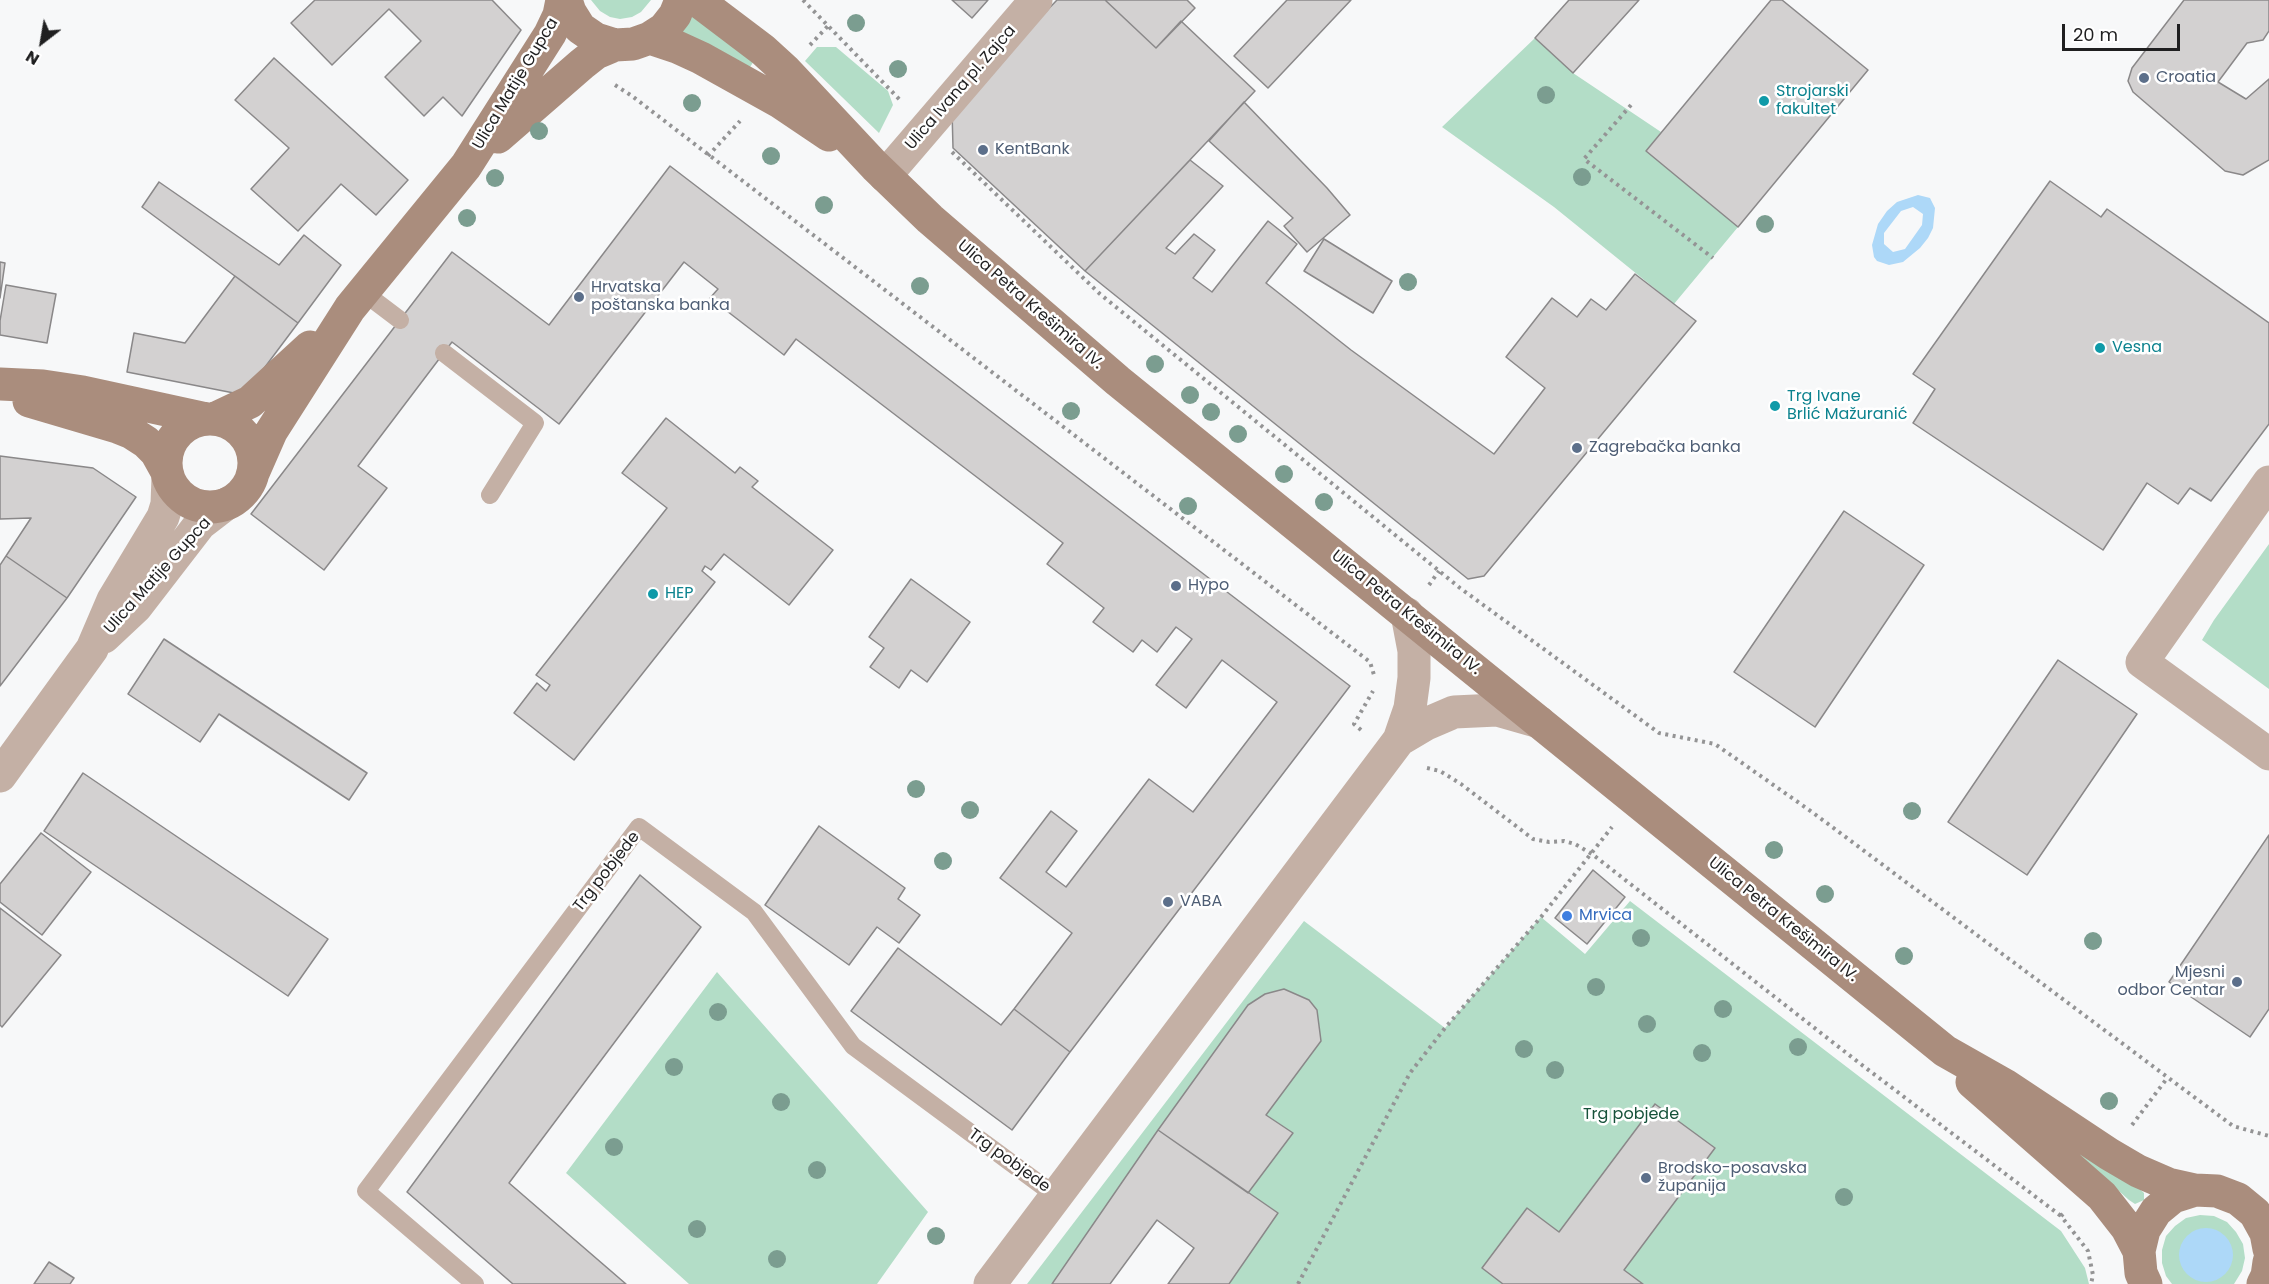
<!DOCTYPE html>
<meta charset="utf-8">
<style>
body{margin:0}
#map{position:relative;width:2269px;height:1284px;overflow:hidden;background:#f7f8f9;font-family:Poppins,sans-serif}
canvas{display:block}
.north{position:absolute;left:12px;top:12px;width:60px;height:60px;-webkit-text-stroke:4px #fff;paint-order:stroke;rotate:211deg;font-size:16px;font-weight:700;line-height:24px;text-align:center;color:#1f1f20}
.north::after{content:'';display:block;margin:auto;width:21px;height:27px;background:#1f1f20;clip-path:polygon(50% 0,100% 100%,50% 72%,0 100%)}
.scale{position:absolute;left:2062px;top:24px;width:118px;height:27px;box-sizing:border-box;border:3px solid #1f1f20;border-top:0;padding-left:8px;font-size:18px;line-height:21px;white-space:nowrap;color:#1f1f20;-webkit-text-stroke:4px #fff;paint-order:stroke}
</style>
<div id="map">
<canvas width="2269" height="1284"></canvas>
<div class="north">N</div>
<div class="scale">20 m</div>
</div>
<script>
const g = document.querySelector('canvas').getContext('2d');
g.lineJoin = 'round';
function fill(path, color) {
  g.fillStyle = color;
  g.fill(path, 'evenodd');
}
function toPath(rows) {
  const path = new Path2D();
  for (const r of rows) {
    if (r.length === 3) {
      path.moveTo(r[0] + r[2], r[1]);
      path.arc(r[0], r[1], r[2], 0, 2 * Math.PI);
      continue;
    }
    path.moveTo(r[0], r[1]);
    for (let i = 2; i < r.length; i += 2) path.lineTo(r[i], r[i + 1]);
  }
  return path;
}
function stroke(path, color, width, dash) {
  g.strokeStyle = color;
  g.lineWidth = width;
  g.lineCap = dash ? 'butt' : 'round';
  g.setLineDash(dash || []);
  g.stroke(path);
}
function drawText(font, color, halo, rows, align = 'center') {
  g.font = font + ' Poppins,sans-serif';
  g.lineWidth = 5;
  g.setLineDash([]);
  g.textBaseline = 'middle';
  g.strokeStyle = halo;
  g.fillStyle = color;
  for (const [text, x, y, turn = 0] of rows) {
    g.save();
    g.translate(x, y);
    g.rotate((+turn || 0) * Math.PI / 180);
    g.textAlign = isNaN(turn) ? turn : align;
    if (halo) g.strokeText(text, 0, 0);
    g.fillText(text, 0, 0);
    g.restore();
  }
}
const green = toPath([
 [591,0,651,0,641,12,632,17,620,19,610,17,600,11],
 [691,11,756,58,748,70,677,34],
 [1535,38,1573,73,1661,132,1646,151,1738,227,1674,304,1554,207,1442,127],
 [817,47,836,47,888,91,893,105,879,133,805,61],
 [2269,544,2269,689,2202,640,2214,620],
 [1630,901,2061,1231,2085,1268,2089,1284,1229,1284,1278,1213,1158,1131,1052,1284,1027,1284,1304,921,1445,1028,1541,917,1585,954],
 [717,972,928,1212,877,1284,689,1284,566,1173],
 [2039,1120,2138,1187,2144,1193,2144,1200,2135,1204,2129,1200],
 [2200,1215,2214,1216,2227,1222,2236,1232,2243,1244,2245,1258,2242,1271,2234,1284,2172,1284,2166,1276,2162,1263,2162,1250,2166,1236,2175,1226,2186,1218]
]);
const water = toPath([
 [1918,195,1930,198,1935,208,1933,228,1928,238,1920,248,1903,262,1889,265,1877,261,1874,257,1872,245,1878,224,1887,211,1897,202],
 [1913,207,1923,214,1922,225,1905,249,1893,252,1884,244,1884,233,1901,211],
 [2206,1255,27]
]);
const building = toPath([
 [315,0,492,0,521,30,462,116,443,97,424,116,385,77,421,41,389,9,332,65,291,23,315,0],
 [952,0,988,0,972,18,952,0],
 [1057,0,1105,0,1156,48,1181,21,1255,91,1085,271,953,148,952,110,1057,0],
 [1105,0,1187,0,1195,8,1156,48,1105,0],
 [1287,0,1351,0,1268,88,1234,56,1287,0],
 [1569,0,1639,0,1573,73,1535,38,1569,0],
 [1771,0,1782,0,1868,70,1738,227,1646,151,1771,0],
 [2184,0,2269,0,2269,31,2263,40,2247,43,2218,82,2246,99,2269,79,2269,160,2243,175,2225,171,2133,92,2128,81,2132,68,2184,0],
 [274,58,408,180,376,215,341,184,298,231,251,189,289,148,235,100,274,58],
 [1244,102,1327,188,1350,215,1307,252,1284,226,1293,218,1209,141,1244,102],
 [1190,160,1223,186,1166,248,1175,254,1194,234,1215,250,1193,278,1212,292,1268,221,1297,244,1266,283,1351,350,1494,454,1545,388,1506,357,1552,298,1577,317,1591,299,1606,310,1635,274,1696,321,1484,576,1468,579,1085,271,1190,160],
 [670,166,1350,686,1070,1052,1014,1009,1072,933,1000,878,1051,811,1077,831,1046,872,1066,887,1149,779,1193,812,1277,702,1222,660,1186,708,1156,685,1192,639,1176,627,1157,652,1142,640,1133,652,1093,622,1104,608,1047,564,1063,543,796,339,784,355,710,298,718,289,684,262,559,424,452,342,358,466,387,488,324,570,251,514,452,252,549,325,670,166],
 [2050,181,2101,217,2107,209,2269,323,2269,424,2211,501,2190,488,2178,504,2147,483,2103,550,1913,423,1935,389,1913,374,2050,181],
 [159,182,279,265,304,235,341,265,298,323,142,207,159,182],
 [1324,239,1392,281,1373,313,1304,271,1324,239],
 [0,262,5,263,0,298,0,262],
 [235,276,298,323,244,395,127,372,134,333,185,343,235,276],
 [6,285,56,294,47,343,0,335,0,321,6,285],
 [666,418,735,473,740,467,758,481,752,487,833,550,789,605,724,554,711,570,705,566,702,571,715,582,574,760,514,713,537,683,546,691,550,685,536,675,667,508,622,473,666,418],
 [0,456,93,468,136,497,67,598,6,556,31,518,0,519,0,456],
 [1844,511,1924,565,1815,727,1734,672,1844,511],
 [6,556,67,598,0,686,0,565,6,556],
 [911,579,970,622,927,682,911,670,899,688,870,667,884,648,869,637,911,579],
 [164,639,367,773,349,800,219,714,200,742,128,694,164,639],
 [2058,660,2137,714,2027,875,1948,822,2058,660],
 [83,773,328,939,288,996,44,831,83,773],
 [819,826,905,888,898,899,920,915,899,943,877,927,849,965,765,905,819,826],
 [41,833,91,872,42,935,0,902,0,884,41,833],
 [2269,835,2269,1009,2250,1037,2169,982,2269,835],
 [1593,870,1625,897,1587,944,1555,918,1593,870],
 [640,875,701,927,509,1183,626,1284,513,1284,407,1192,640,875],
 [0,908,61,955,2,1027,0,1025,0,908],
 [898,948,1001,1025,1014,1009,1070,1052,1012,1130,851,1011,898,948],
 [1284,989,1309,1000,1317,1010,1321,1041,1266,1115,1293,1133,1248,1193,1158,1130,1248,1005,1265,994,1284,989],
 [1655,1104,1715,1148,1624,1270,1643,1284,1503,1284,1482,1268,1527,1208,1559,1232,1655,1104],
 [1158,1130,1278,1213,1229,1284,1168,1284,1194,1248,1157,1220,1110,1284,1052,1284,1158,1130],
 [49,1262,74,1278,70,1284,34,1284,49,1262]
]);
const path = toPath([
 [803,0,902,102],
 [810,45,828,26],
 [615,85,632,96,1370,662,1374,675],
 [1631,105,1584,159,1713,258],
 [952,152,1100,294,1460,588,1659,733,1715,744,1812,812,2233,1126,2269,1136],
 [708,156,740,121],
 [1429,585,1439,571],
 [1361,730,1354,724,1373,691],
 [1427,768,1440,771,1461,784,1533,839,1549,842,1564,841,1575,844,1592,854,1858,1062,2061,1216],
 [2132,1125,2168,1077],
 [2063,1214,2061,1216,2088,1251,2093,1275,2091,1284],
 [1298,1284,1410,1073,1445,1028,1541,917,1612,827]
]);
const service = toPath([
 [363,292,400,320],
 [444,353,535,423,490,495],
 [475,1284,366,1191,639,827,754,912,853,1046,1056,1196]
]);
const minor = toPath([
 [885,176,1036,0],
 [2269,482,2142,662,2269,754],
 [104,637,136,607,200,524,226,504],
 [1399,740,1410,708,1414,678,1414,651,1407,614],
 [0,776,92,649,113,600,163,517,167,504,168,477],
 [990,1284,1399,740,1426,724,1454,712,1497,710,1539,722]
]);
const secondary = toPath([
 [566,0,570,12,580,28,596,39,615,45,633,44,650,38,664,29,675,15,681,0],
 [697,0,763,50,786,71,875,166,930,219,1118,381,1945,1051,2005,1085,2109,1154,2138,1171,2168,1184,2195,1190],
 [650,38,677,47,701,58,780,102,829,135],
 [498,137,582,64,596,53,615,45],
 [0,384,43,386,83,392,207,419],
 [29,401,117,427,132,433,146,442,156,452,166,470],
 [214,419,250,402,310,347],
 [210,463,44],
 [253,473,271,432,350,308,466,166,550,34,559,15,562,0],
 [1972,1082,2102,1196,2127,1228,2139,1251],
 [2146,1284,2141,1273,2139,1251,2144,1230,2156,1211,2173,1197,2195,1190,2217,1191,2238,1199,2255,1213,2266,1233,2269,1249],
 [2263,1284,2267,1276,2269,1262]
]);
const trees = [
 [856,23],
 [898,69],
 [1546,95],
 [692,103],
 [539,131],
 [771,156],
 [1582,177],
 [495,178],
 [824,205],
 [467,218],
 [1765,224],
 [1408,282],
 [920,286],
 [1155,364],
 [1190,395],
 [1071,411],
 [1211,412],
 [1238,434],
 [1284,474],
 [1324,502],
 [1188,506],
 [916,789],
 [970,810],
 [1912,811],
 [1774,850],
 [943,861],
 [1825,894],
 [1641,938],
 [2093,941],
 [1904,956],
 [1596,987],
 [1723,1009],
 [718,1012],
 [1647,1024],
 [1798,1047],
 [1524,1049],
 [1702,1053],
 [674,1067],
 [1555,1070],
 [2109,1101],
 [781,1102],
 [614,1147],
 [817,1170],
 [1844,1197],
 [697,1229],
 [936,1236],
 [777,1259]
];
const markers = [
 [2144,78,6,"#5c6f8a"],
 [1764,101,6,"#0f9aa8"],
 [983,150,6,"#5c6f8a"],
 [579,297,6,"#5c6f8a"],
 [2100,348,6,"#0f9aa8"],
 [1775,406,6,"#0f9aa8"],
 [1577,448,6,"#5c6f8a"],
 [1176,586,6,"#5c6f8a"],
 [653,594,6,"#0f9aa8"],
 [1168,902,6,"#5c6f8a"],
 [1567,916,6,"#3f7fe0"],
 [2237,982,6,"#5c6f8a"],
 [1646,1178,6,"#5c6f8a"]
];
const serviceNames = [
 ["Croatia",2156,78],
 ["KentBank",995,150],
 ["Hrvatska",591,288],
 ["poštanska banka",591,306],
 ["Zagrebačka banka",1589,448],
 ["Hypo",1188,586],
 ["VABA",1180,902],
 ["Mjesni",2225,973,"right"],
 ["odbor Centar",2225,991,"right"],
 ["Brodsko-posavska",1658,1169],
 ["županija",1658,1187]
];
const streetNames = [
 ["Ulica Matije Gupca",516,84,-59],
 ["Ulica Ivana pl. Zajca",961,88,-49],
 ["Ulica Petra Krešimira IV.",1030,305,41],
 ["Ulica Matije Gupca",158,576,-48],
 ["Ulica Petra Krešimira IV.",1406,613,39],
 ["Trg pobjede",607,872,-52],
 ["Ulica Petra Krešimira IV.",1783,920,39],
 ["Trg pobjede",1009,1161,36]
];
const cultureNames = [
 ["Strojarski",1776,92],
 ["fakultet",1776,110],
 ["Vesna",2112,348],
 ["Trg Ivane",1787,397],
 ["Brlić Mažuranić",1787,415],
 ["HEP",665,594]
];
const shopNames = [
 ["Mrvica",1579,916]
];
const parkNames = [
 ["Trg pobjede",1631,1115]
];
fill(green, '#b3ddc7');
fill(water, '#add8f8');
fill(building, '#d3d1d1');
stroke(building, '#8a8889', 1.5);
stroke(path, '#949495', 4, [3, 4.5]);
stroke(service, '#c4b0a5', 18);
stroke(minor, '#c4b0a5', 33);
stroke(secondary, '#aa8d7d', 33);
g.fillStyle = '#7b9d90';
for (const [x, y] of trees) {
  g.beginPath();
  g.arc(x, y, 9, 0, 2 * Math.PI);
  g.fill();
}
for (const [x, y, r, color] of markers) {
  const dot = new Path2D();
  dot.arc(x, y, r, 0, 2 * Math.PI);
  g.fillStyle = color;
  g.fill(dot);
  stroke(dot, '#fff', 2);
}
drawText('16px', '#4e5e75', '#fff', serviceNames, 'left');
drawText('16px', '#1f1f20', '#fff', streetNames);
drawText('16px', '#0d838f', '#fff', cultureNames, 'left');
drawText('16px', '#366cbe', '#fff', shopNames, 'left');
drawText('16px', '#16523a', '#fff', parkNames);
</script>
